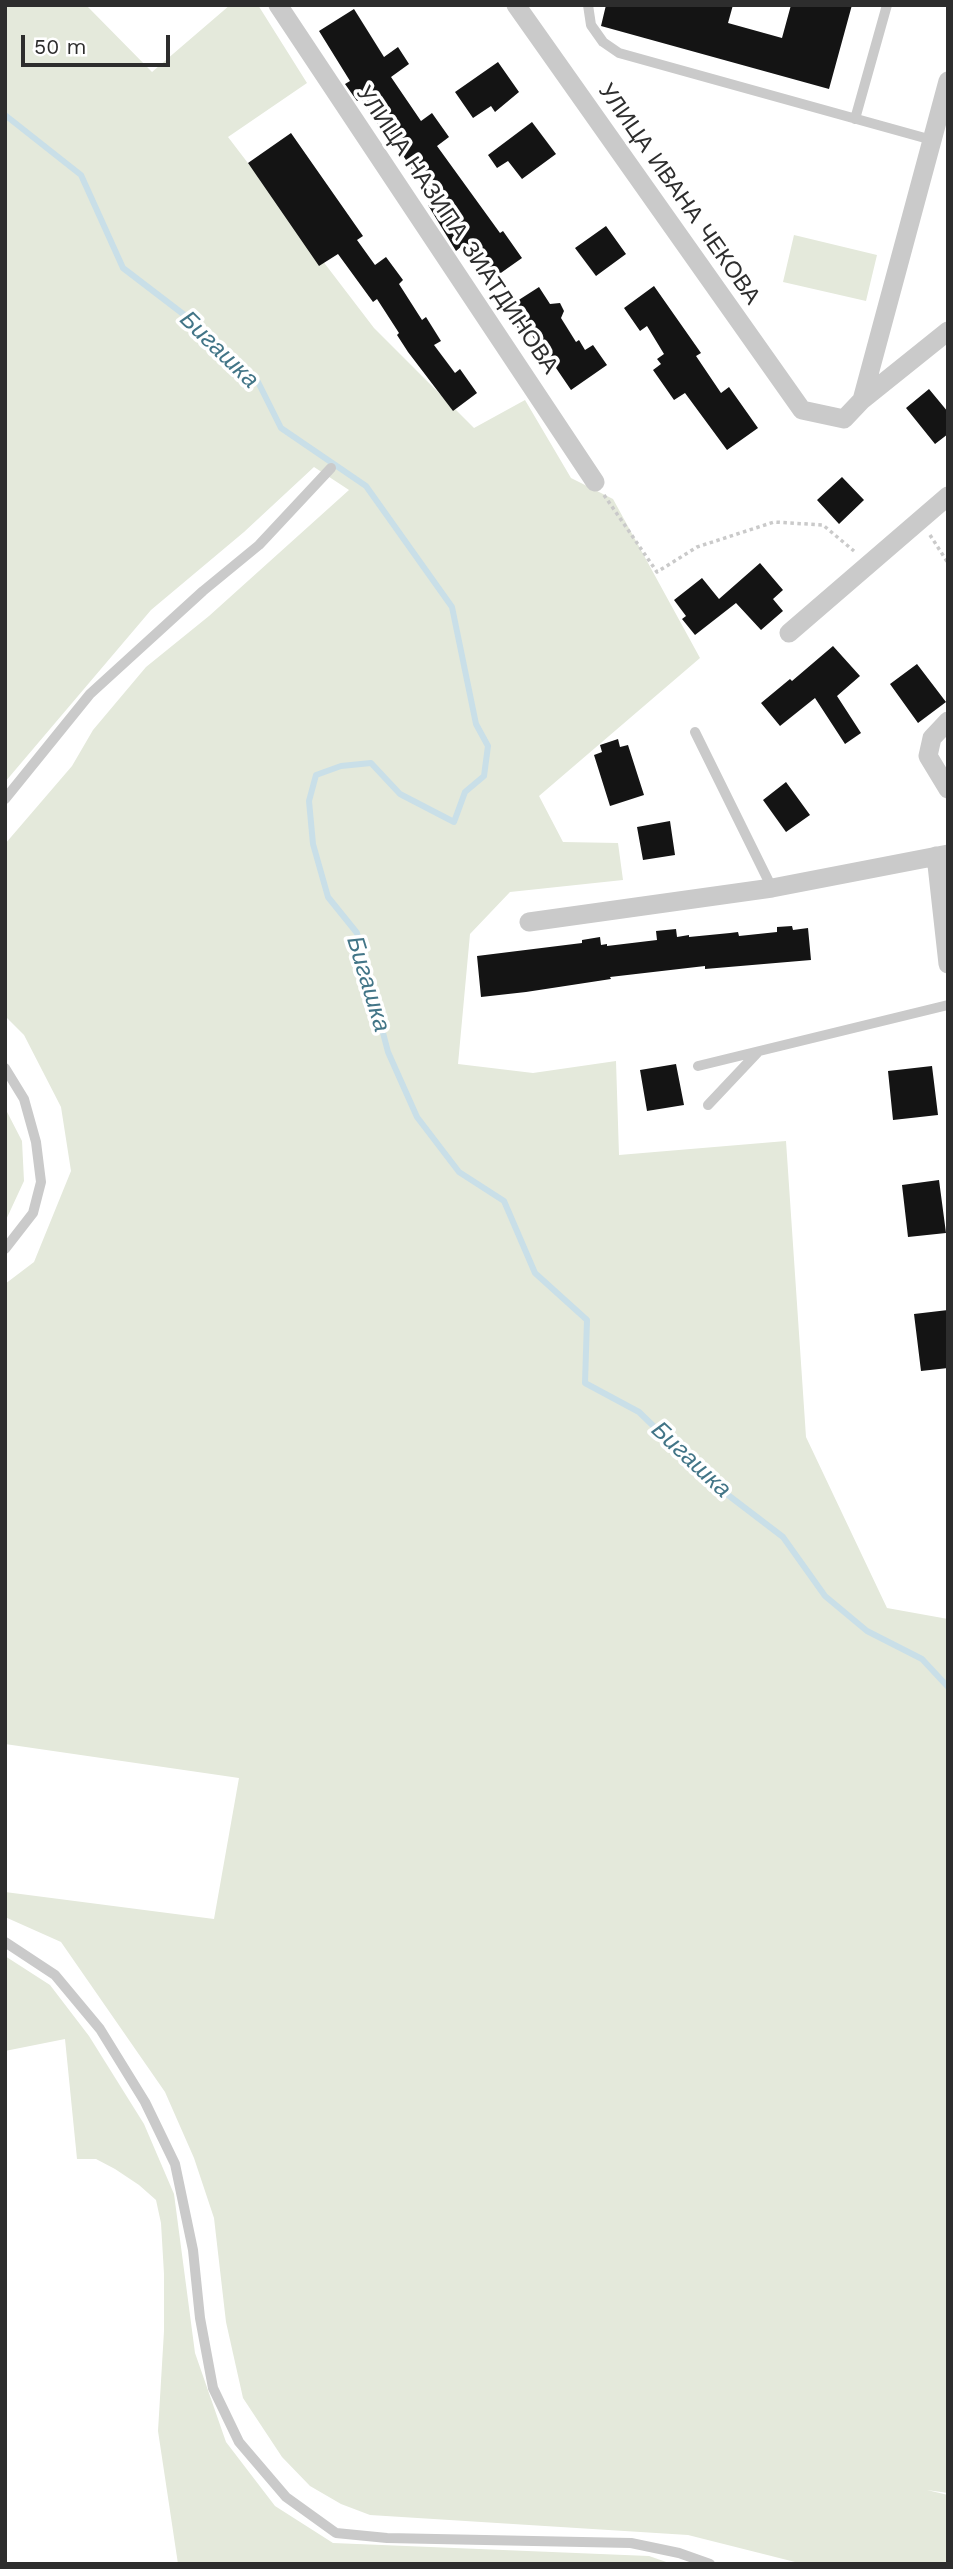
<!DOCTYPE html>
<meta charset="utf-8">
<style>
body{margin:0}
#map{position:relative;width:953px;height:2569px;overflow:hidden;background:#fff;font-family:"Work Sans",sans-serif}
canvas{display:block}
.frame{position:absolute;inset:0;border:7px solid #2d2d2d;pointer-events:none}
.scale{position:absolute;left:21px;top:35px;width:149px;height:32px;box-sizing:border-box;border:4px solid #2d2d2d;border-top:0;padding-left:9px;font-size:21px;line-height:24px;white-space:nowrap;color:#2d2d2d;-webkit-text-stroke:5px #fff;paint-order:stroke}
</style>
<div id="map">
<canvas width="953" height="2569"></canvas>
<div class="frame"></div>
<div class="scale">50 m</div>
</div>
<script>
const g = document.querySelector('canvas').getContext('2d');
g.lineJoin = 'round';
function fill(path, color) {
  g.fillStyle = color;
  g.fill(path, 'evenodd');
}
function toPath(rows) {
  const path = new Path2D();
  for (const r of rows) {
    path.moveTo(r[0], r[1]);
    for (let i = 2; i < r.length; i += 2) path.lineTo(r[i], r[i + 1]);
  }
  return path;
}
function stroke(path, color, width, dash) {
  g.strokeStyle = color;
  g.lineWidth = width;
  g.lineCap = dash ? 'butt' : 'round';
  g.setLineDash(dash || []);
  g.stroke(path);
}
function drawText(font, color, halo, rows, align = 'center') {
  g.font = font + ' "Work Sans",sans-serif';
  g.lineWidth = 7;
  g.setLineDash([]);
  g.textBaseline = 'middle';
  g.strokeStyle = halo;
  g.fillStyle = color;
  for (const [text, x, y, turn = 0] of rows) {
    g.save();
    g.translate(x, y);
    g.rotate((+turn || 0) * Math.PI / 180);
    g.textAlign = isNaN(turn) ? turn : align;
    if (halo) g.strokeText(text, 0, 0);
    g.fillText(text, 0, 0);
    g.restore();
  }
}
const green = toPath([
 [5,5,86,5,152,72,230,5,258,5,307,83,228,137,374,328,474,428,525,400,571,478,613,499,700,658,539,796,563,842,618,843,623,880,510,892,470,934,458,1064,533,1073,616,1061,619,1155,786,1141,806,1437,887,1608,948,1619,948,2493,927,2490,948,2495,948,2564,803,2564,688,2535,370,2515,341,2504,310,2486,282,2457,243,2398,226,2322,214,2218,194,2158,165,2092,61,1942,5,1917,5,1892,214,1919,239,1778,5,1744,5,1284,34,1262,71,1171,61,1107,24,1035,5,1016,5,844,72,766,93,730,146,667,209,616,349,490,314,467,244,532,151,610,5,782],
 [794,235,877,255,866,301,783,282],
 [5,1108,22,1141,24,1181,5,1222],
 [5,1956,50,1985,89,2036,144,2124,174,2194,195,2353,226,2442,275,2506,333,2543,649,2556,672,2564,178,2564,158,2431,164,2331,164,2274,161,2223,156,2200,139,2185,115,2169,96,2159,77,2159,65,2039,5,2051]
]);
const stream = toPath([
 [5,115,81,175,123,268,208,333,258,382,281,428,366,486,452,607,476,724,488,746,484,776,465,792,454,822,400,794,371,763,341,766,316,775,309,801,313,844,328,897,357,933,388,1052,417,1117,459,1172,504,1201,535,1273,587,1320,585,1383,639,1412,711,1482,783,1537,825,1596,867,1631,922,1659,948,1687]
]);
const building = toPath([
 [606,5,733,5,728,23,782,38,791,5,852,5,829,89,601,26],
 [354,9,384,57,398,47,409,64,391,77,421,121,432,113,449,137,437,146,500,233,503,231,522,258,488,282,462,246,456,251,428,205,433,201,381,122,378,124,361,98,357,101,345,84,350,81,319,31],
 [498,62,519,92,495,112,491,106,473,118,455,92],
 [532,122,556,154,522,179,508,161,497,168,488,155],
 [291,133,363,236,357,240,375,265,386,257,403,280,399,284,422,320,426,317,441,341,434,345,455,373,460,369,477,393,453,411,408,352,397,335,399,333,377,299,373,302,338,254,319,266,248,163],
 [606,226,626,254,596,276,575,248],
 [654,286,701,353,696,356,721,393,729,387,758,428,727,450,685,393,674,400,653,370,661,364,657,359,664,354,647,326,640,331,624,308],
 [539,287,550,304,560,303,564,311,561,318,576,342,579,340,585,350,593,345,607,365,571,390,539,343,537,344,532,335,526,340,515,324,523,316,514,303],
 [929,389,948,412,948,434,935,444,906,408],
 [842,477,864,500,839,524,817,500],
 [760,563,783,590,773,599,783,611,761,630,736,603,695,635,682,619,686,616,674,600,702,578,719,599],
 [833,646,860,676,837,696,861,733,845,744,815,698,780,726,761,703,790,679,792,681],
 [917,664,946,702,918,723,890,684],
 [618,739,620,747,628,745,644,795,610,806,594,755,602,752,600,745],
 [786,782,810,815,786,832,763,800],
 [670,821,675,855,643,860,637,827],
 [792,926,793,930,808,928,811,960,705,969,705,966,610,977,611,979,526,992,481,997,477,956,582,943,582,940,600,937,601,945,607,944,607,946,657,940,656,931,676,929,677,937,689,935,689,937,730,933,738,932,739,936,777,932,777,927],
 [676,1064,684,1105,647,1111,640,1070],
 [932,1066,938,1115,893,1120,888,1071],
 [939,1180,946,1233,908,1237,902,1185],
 [948,1310,948,1368,921,1371,914,1314]
]);
const path = toPath([
 [604,495,657,572,697,547,774,522,823,525,854,551],
 [930,535,948,563]
]);
const lane = toPath([
 [588,5,591,25,603,42,619,53,932,140],
 [855,119,887,5],
 [695,732,772,888],
 [5,799,90,694,203,591,259,545,331,468],
 [698,1066,948,1005],
 [5,1068,24,1099,36,1142,41,1182,33,1213,5,1249],
 [708,1105,758,1052],
 [5,1942,55,1975,100,2029,145,2102,175,2164,193,2250,200,2318,213,2388,239,2442,286,2497,336,2533,387,2538,631,2543,679,2553,710,2564]
]);
const street = toPath([
 [278,5,595,482],
 [516,5,802,410,844,419,862,400,948,331],
 [862,400,948,81],
 [789,633,948,496],
 [948,721,932,738,928,756,948,789],
 [936,856,948,964],
 [529,922,772,888,948,854]
]);
const streetNames = [
 ["УЛИЦА ИВАНА ЧЕКОВА",679,194,55],
 ["УЛИЦА НАЗИПА ЗИАТДИНОВА",457,230,56]
];
const waterNames = [
 ["Бигашка",219,350,44],
 ["Бигашка",368,984,73],
 ["Бигашка",691,1460,43]
];
fill(green, '#e4e9db');
stroke(stream, '#c9dfe8', 6);
fill(building, '#141414');
stroke(path, '#cacaca', 3.5, [3.5, 3.5]);
stroke(lane, '#cacaca', 10);
stroke(street, '#cacaca', 19);
drawText('23px', '#2d2d2d', '#fff', streetNames);
drawText('italic 24px', '#427587', '#fff', waterNames);
</script>
